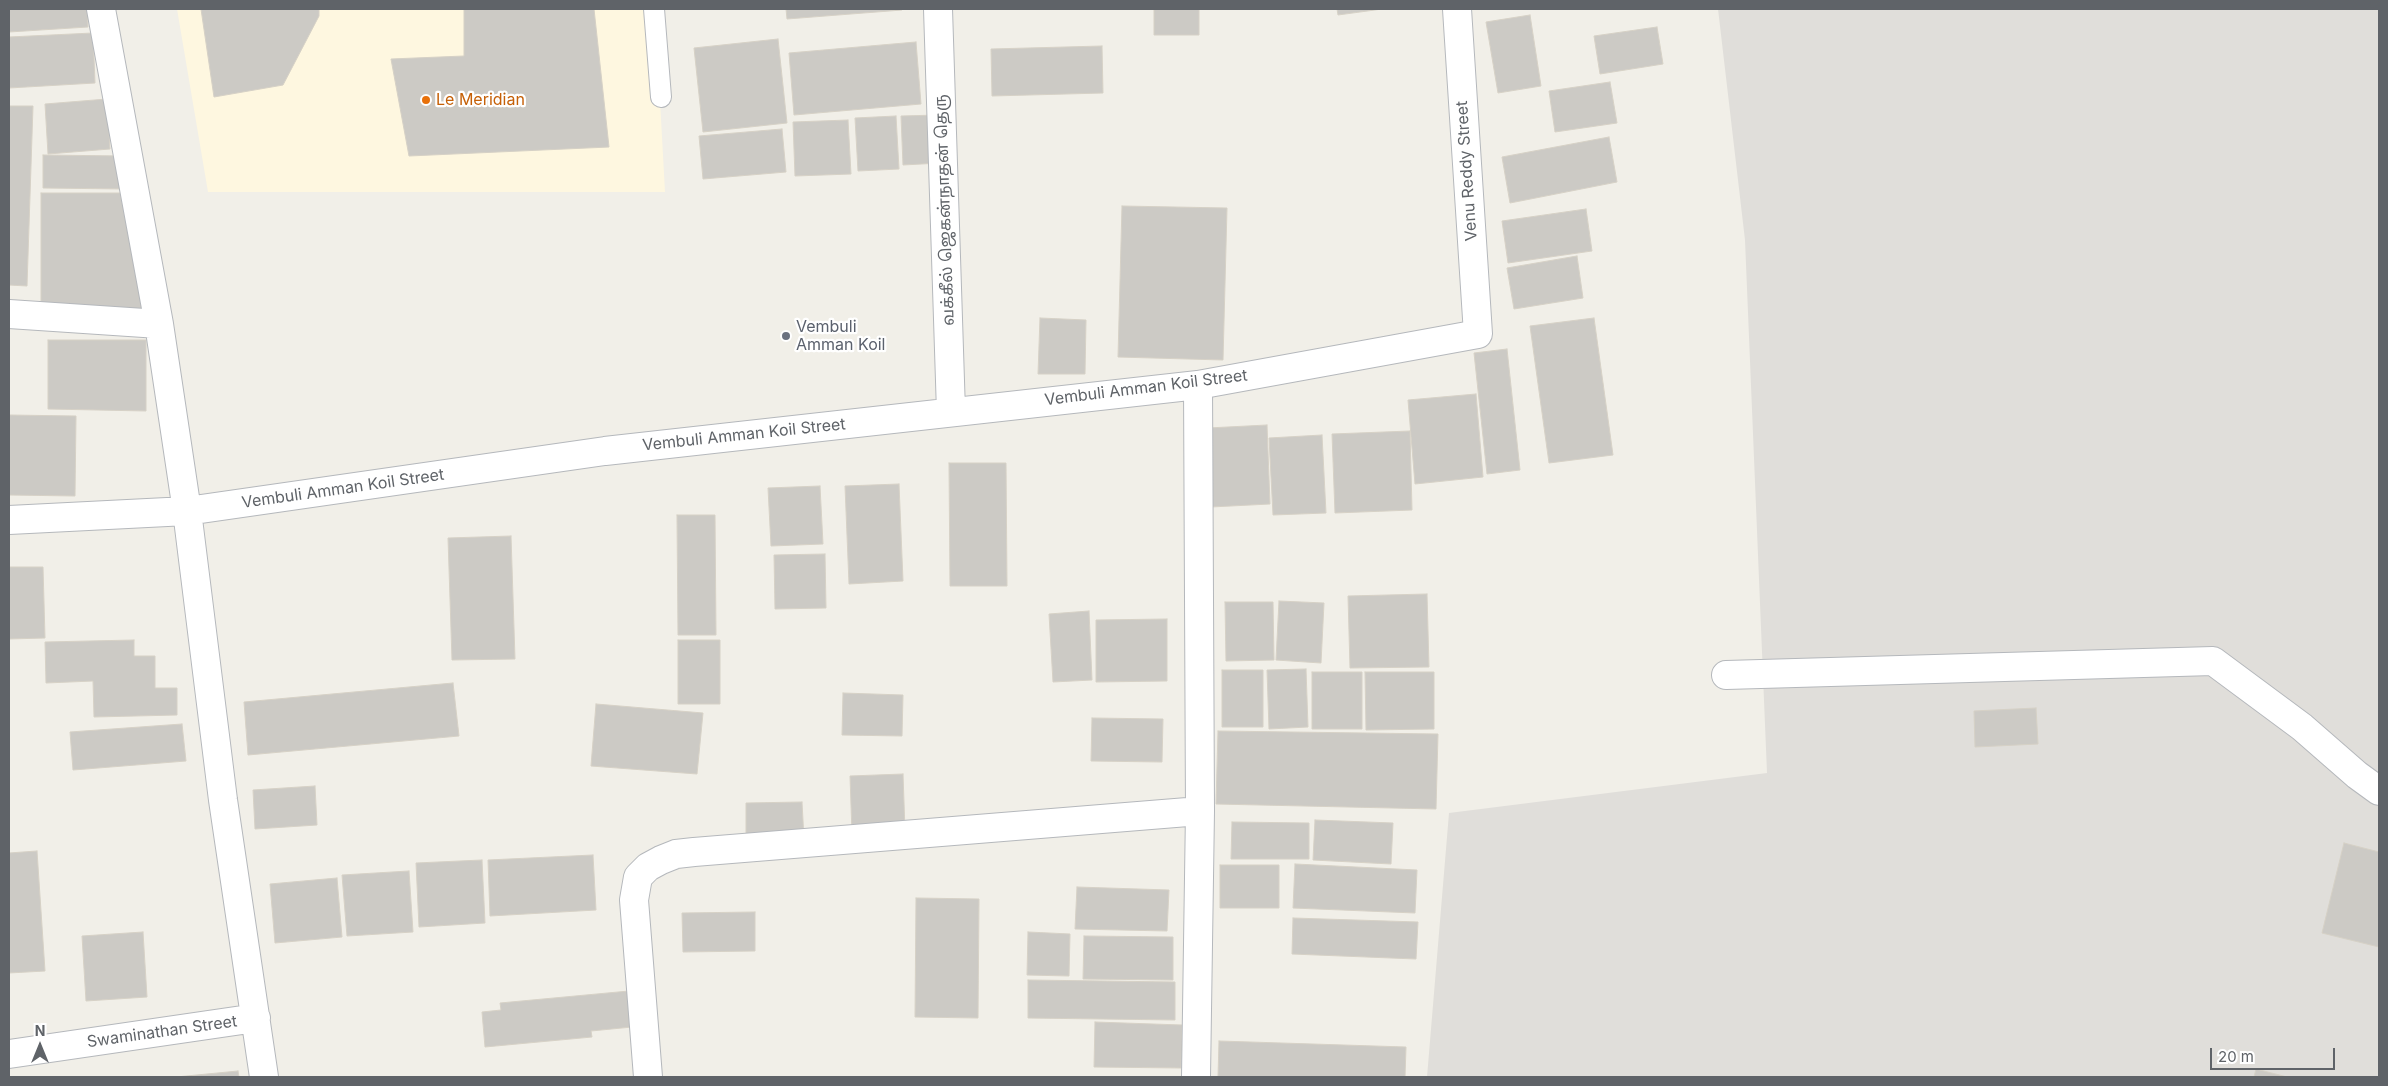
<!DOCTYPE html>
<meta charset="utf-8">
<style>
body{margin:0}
#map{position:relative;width:2388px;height:1086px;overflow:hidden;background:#f1efe8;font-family:Inter,sans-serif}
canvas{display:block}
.frame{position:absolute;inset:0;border:10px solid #5f6368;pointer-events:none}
.north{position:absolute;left:15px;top:1021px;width:50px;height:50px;-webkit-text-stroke:4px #fff;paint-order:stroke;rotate:0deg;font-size:14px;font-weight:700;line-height:20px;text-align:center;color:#5f6368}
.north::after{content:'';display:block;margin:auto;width:18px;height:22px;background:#5f6368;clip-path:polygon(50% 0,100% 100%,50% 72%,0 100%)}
.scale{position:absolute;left:2210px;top:1048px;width:125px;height:22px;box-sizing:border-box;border:2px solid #5f6368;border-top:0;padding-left:6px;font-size:15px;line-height:18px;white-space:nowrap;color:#5f6368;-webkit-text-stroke:4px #fff;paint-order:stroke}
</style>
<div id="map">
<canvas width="2388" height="1086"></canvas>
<div class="frame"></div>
<div class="north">N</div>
<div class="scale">20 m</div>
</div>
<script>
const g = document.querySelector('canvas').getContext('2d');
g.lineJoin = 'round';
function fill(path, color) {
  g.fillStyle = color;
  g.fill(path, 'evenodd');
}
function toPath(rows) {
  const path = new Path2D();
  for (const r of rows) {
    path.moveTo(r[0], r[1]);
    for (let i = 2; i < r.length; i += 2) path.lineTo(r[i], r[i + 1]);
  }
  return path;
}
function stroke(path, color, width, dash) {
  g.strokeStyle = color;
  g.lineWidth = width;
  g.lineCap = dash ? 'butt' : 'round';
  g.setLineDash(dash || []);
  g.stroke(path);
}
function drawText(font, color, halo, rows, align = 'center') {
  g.font = font + ' Inter,"Noto Sans Tamil",sans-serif';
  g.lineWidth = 4.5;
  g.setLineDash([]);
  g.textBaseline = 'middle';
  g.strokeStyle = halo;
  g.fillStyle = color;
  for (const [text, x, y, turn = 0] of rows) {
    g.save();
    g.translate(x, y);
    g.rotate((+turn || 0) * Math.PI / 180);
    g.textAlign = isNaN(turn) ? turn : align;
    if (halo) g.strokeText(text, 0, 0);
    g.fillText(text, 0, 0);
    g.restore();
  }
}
const commercial = toPath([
 [177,9,655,9,665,192,208,192]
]);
const industrial = toPath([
 [1718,9,2379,9,2379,1077,1427,1077,1449,813,1767,773,1745,240]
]);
const building = toPath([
 [9,9,87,9,88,27,9,32,9,9],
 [201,9,319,9,319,16,283,85,214,97,201,9],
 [464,9,594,9,609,147,409,156,391,59,464,56,464,9],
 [786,9,902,9,902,10,787,19,786,9],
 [1154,9,1199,9,1199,35,1154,35,1154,9],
 [1337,9,1382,9,1338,15,1337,9],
 [1530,15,1541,86,1498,93,1486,22,1530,15],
 [1657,27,1663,64,1600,74,1594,36,1657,27],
 [93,33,95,83,9,88,9,37,93,33],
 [778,39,787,123,703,132,694,48,778,39],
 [916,42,921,104,794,115,789,53,916,42],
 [1102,46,1103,93,992,96,991,49,1102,46],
 [1610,82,1617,123,1555,132,1549,91,1610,82],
 [107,99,110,149,48,154,45,104,107,99],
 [9,106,33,106,27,286,9,285,9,106],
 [938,115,940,163,903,165,901,116,938,115],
 [896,116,899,169,858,171,855,118,896,116],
 [848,120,851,174,795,176,793,122,848,120],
 [782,129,786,172,703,179,699,136,782,129],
 [1609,137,1617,182,1510,203,1502,157,1609,137],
 [43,155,124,156,124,189,43,188,43,155],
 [41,193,120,193,143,309,41,311,41,193],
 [1122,206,1227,208,1223,360,1118,357,1122,206],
 [1586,209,1592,251,1508,263,1502,221,1586,209],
 [1577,256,1583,298,1514,309,1507,268,1577,256],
 [1040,318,1086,320,1085,374,1038,374,1040,318],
 [1594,318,1613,455,1549,463,1530,326,1594,318],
 [48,340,146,340,146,411,48,409,48,340],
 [1507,349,1520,470,1487,474,1474,353,1507,349],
 [1476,394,1483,477,1415,484,1408,400,1476,394],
 [9,415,76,416,75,496,9,495,9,415],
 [1267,425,1270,504,1211,507,1208,428,1267,425],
 [1410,431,1412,510,1335,513,1332,434,1410,431],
 [1322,435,1326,513,1273,515,1269,438,1322,435],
 [949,463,1006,463,1007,586,950,586,949,463],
 [899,484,903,581,849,584,845,486,899,484],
 [820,486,823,544,771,546,768,488,820,486],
 [677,515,715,515,716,635,678,635,677,515],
 [511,536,515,659,452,660,448,538,511,536],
 [825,554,826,608,775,609,774,555,825,554],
 [9,567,43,567,45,638,9,639,9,567],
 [1427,594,1429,667,1350,668,1348,596,1427,594],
 [1279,601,1324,603,1321,663,1276,660,1279,601],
 [1225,602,1273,602,1274,660,1226,661,1225,602],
 [1089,611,1092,680,1053,682,1049,614,1089,611],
 [1167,619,1167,681,1096,682,1096,620,1167,619],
 [134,640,134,656,155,656,155,688,177,688,177,715,94,717,93,681,46,683,45,642,134,640],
 [678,640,720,640,720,704,678,704,678,640],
 [1306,669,1308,727,1269,729,1267,670,1306,669],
 [1222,670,1263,670,1263,727,1222,727,1222,670],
 [1312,672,1362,672,1362,729,1312,729,1312,672],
 [1365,672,1434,672,1434,729,1366,730,1365,672],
 [453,683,459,736,248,755,244,702,453,683],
 [843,693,903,695,902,736,842,735,843,693],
 [596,704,703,713,697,774,591,766,596,704],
 [2036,708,2038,744,1975,747,1974,711,2036,708],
 [1092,718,1163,719,1162,762,1091,761,1092,718],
 [182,724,186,761,73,770,70,732,182,724],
 [1218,731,1438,734,1436,809,1216,804,1218,731],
 [903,774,905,831,852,834,850,776,903,774],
 [315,786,317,825,255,829,253,790,315,786],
 [802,802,804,839,746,841,746,803,802,802],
 [1315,820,1393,823,1391,864,1313,860,1315,820],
 [1232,822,1309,823,1309,859,1231,859,1232,822],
 [2344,843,2379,852,2379,947,2322,933,2344,843],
 [37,851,45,971,9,973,9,853,37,851],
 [593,855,596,910,490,916,488,860,593,855],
 [482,860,485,923,419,927,416,863,482,860],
 [1295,864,1417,870,1415,913,1293,908,1295,864],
 [1220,865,1279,865,1279,908,1220,908,1220,865],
 [409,871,413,932,347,936,342,875,409,871],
 [337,878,342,937,275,943,270,884,337,878],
 [1077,887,1169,890,1167,931,1075,929,1077,887],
 [916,898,979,899,978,1018,915,1017,916,898],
 [755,912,755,951,683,952,682,913,755,912],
 [1293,918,1418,922,1416,959,1292,954,1293,918],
 [143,932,147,997,86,1001,82,936,143,932],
 [1028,932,1070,934,1069,976,1027,975,1028,932],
 [1084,936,1173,937,1173,980,1083,979,1084,936],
 [1028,980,1175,982,1175,1020,1028,1018,1028,980],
 [629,991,632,1027,591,1031,592,1037,485,1047,482,1012,501,1010,500,1003,629,991],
 [1095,1022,1182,1025,1181,1068,1094,1067,1095,1022],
 [1219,1041,1406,1047,1405,1077,1218,1077,1219,1041],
 [2256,1069,2287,1077,2254,1077,2256,1069],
 [238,1071,239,1077,176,1077,238,1071]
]);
const lane = toPath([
 [654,9,661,97]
]);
const street = toPath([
 [101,9,159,324,187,511,223,800,264,1077],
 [938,9,951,412],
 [9,314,159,324],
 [9,520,187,511,605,451,1198,385,1478,334,1457,9],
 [1726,675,2213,661,2302,727,2357,775,2379,791],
 [9,1054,256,1018],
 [648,1077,634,900,638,877,648,867,661,860,676,854,694,852,1200,811],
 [1196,1077,1200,811,1198,385]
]);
const markers = [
 [426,100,5,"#e8710a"],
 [786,336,5,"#6b7280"]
];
const foodNames = [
 ["Le Meridian",436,100]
];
const streetNames = [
 ["Venu Reddy Street",1467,171,-94],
 ["வக்கீல் ஜெகன்நாதன் தெரு",945,210,-92],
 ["Vembuli Amman Koil Street",1146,388,-7],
 ["Vembuli Amman Koil Street",744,435,-6],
 ["Vembuli Amman Koil Street",343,489,-8],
 ["Swaminathan Street",162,1032,-8]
];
const worshipNames = [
 ["Vembuli",796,327],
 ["Amman Koil",796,345]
];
fill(commercial, '#fef7e0');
fill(industrial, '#e0deda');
fill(building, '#cccac5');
stroke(building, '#d6d1c6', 1);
stroke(lane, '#b5b8bc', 22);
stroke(street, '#b5b8bc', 30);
stroke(lane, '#fff', 20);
stroke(street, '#fff', 28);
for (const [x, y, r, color] of markers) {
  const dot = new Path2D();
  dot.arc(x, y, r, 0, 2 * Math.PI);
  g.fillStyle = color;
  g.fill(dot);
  stroke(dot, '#fff', 2);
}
drawText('16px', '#c56008', '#fff', foodNames, 'left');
drawText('16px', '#5f6368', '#fff', streetNames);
drawText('16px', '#5b616d', '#fff', worshipNames, 'left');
</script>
